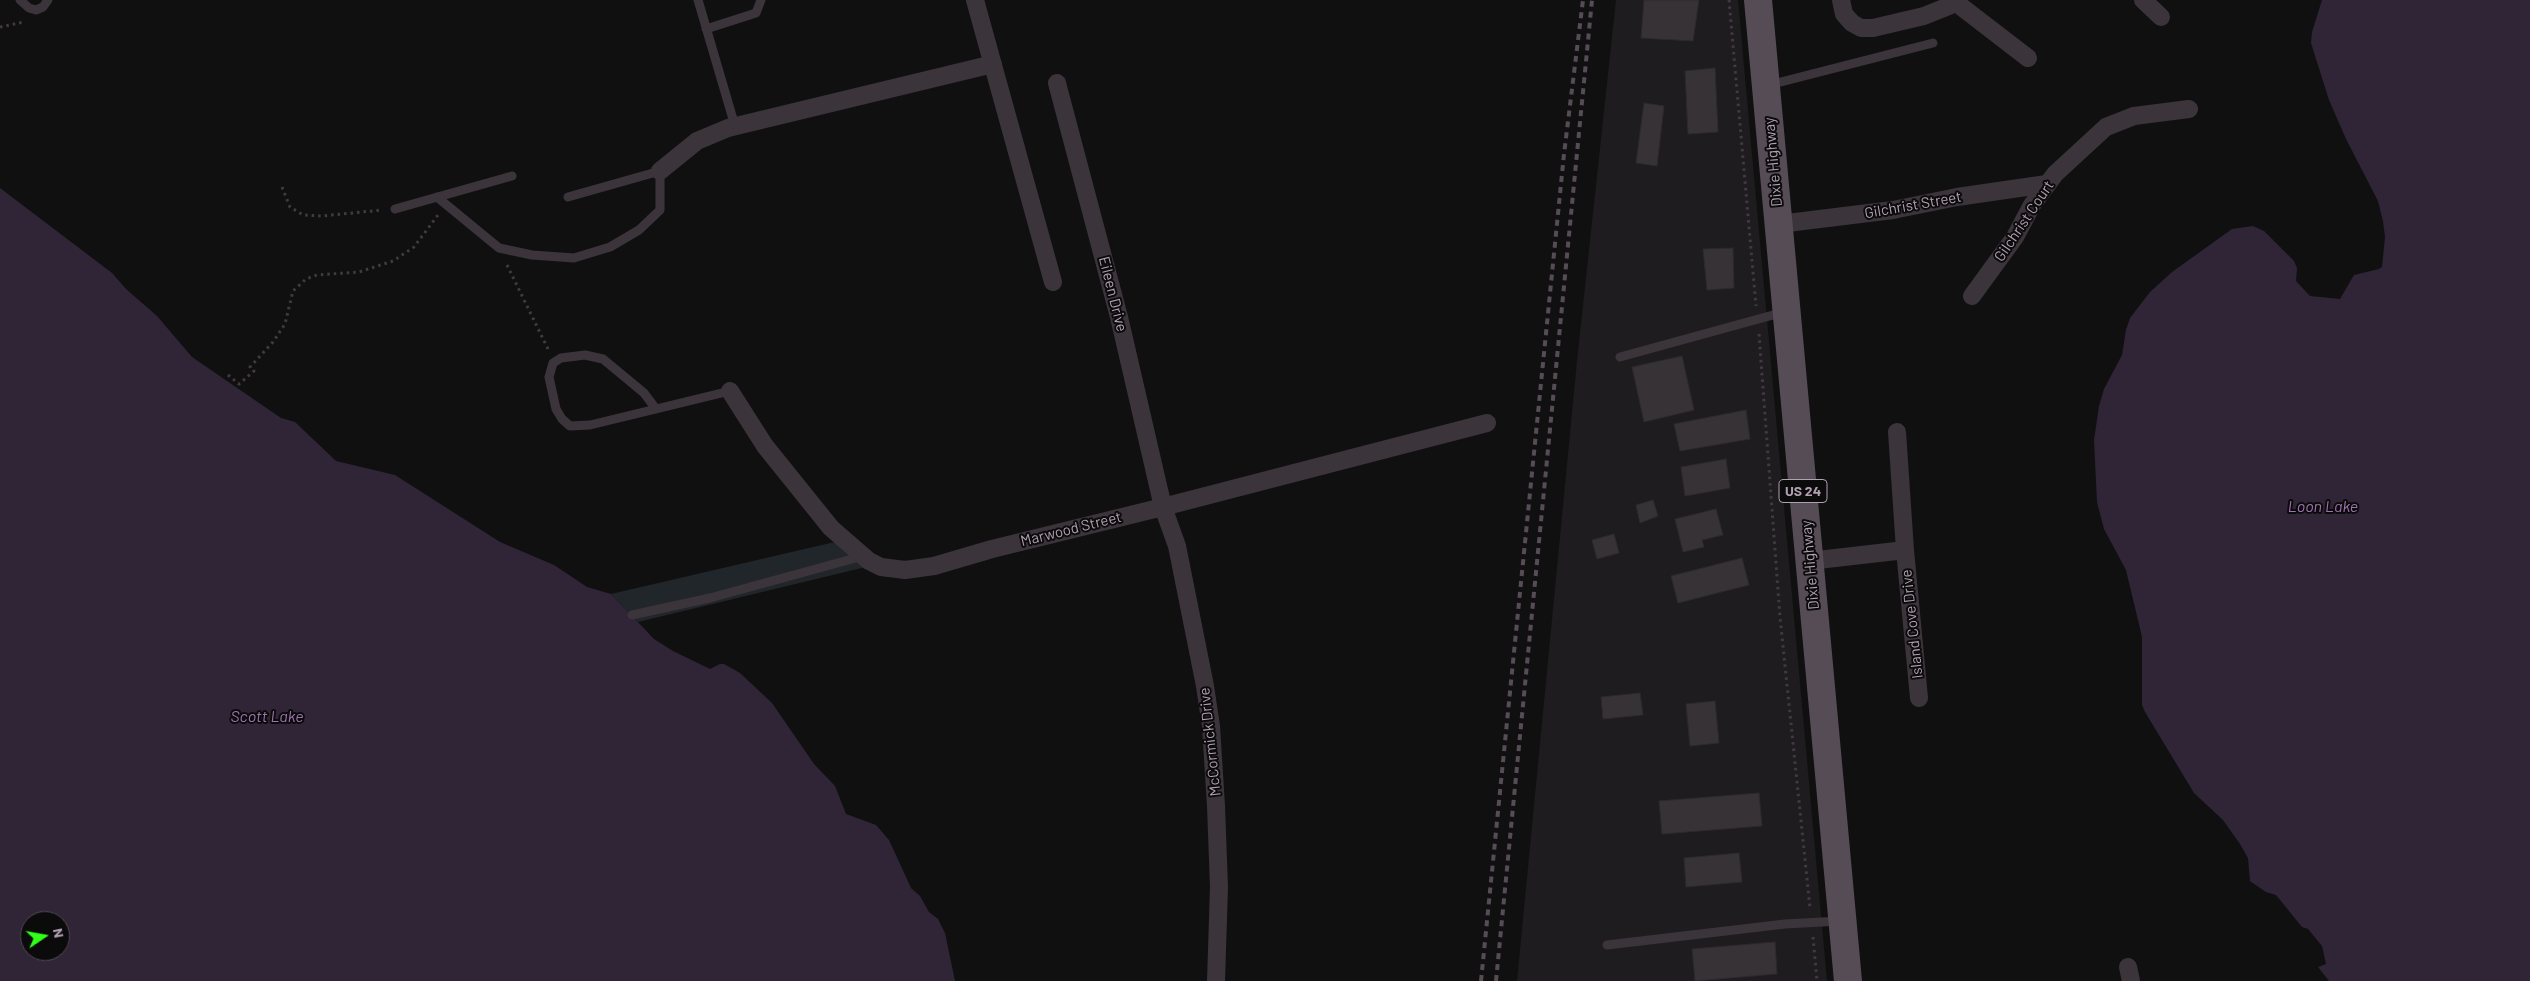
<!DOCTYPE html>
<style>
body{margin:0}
#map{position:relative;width:2530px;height:981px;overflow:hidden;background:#111011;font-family:Barlow,sans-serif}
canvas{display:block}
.north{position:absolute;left:20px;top:911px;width:50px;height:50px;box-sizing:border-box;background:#0c0b0c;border:1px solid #4e474f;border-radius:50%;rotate:78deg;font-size:14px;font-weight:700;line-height:20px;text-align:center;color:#b2a0b3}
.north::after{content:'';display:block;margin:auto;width:18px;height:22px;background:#31ff1a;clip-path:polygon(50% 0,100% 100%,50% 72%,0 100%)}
</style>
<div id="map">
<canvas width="2530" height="981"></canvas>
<div class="north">N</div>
</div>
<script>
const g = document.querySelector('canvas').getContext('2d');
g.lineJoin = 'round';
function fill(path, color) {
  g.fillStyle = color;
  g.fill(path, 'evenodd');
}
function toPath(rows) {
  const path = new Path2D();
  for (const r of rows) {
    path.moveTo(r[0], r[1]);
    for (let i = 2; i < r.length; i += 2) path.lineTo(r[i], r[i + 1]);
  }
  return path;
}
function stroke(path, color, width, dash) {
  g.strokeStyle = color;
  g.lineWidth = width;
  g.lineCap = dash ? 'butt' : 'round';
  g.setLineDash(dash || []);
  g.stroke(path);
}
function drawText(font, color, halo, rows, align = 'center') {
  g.font = font + ' Barlow,sans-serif';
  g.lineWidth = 4;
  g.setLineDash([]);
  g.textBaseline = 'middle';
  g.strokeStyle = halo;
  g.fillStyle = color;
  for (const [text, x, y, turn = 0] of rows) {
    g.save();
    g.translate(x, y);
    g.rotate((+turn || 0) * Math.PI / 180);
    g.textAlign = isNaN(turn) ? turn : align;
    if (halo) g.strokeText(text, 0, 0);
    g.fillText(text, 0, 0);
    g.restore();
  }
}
const built = toPath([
 [1616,0,1738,0,1827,981,1517,981,1577,361]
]);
const green = toPath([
 [839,541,870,566,638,622,611,594]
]);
const water = toPath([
 [2322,0,2530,0,2530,981,2329,981,2318,967,2326,964,2322,946,2308,929,2302,927,2276,895,2266,892,2250,881,2248,858,2240,844,2223,820,2194,793,2145,712,2142,705,2142,637,2126,570,2104,529,2097,502,2094,440,2099,406,2104,389,2122,355,2126,330,2130,318,2150,292,2172,272,2232,229,2253,226,2264,231,2294,261,2297,268,2296,281,2310,296,2340,299,2354,275,2379,269,2382,267,2385,237,2383,221,2378,201,2346,139,2329,100,2311,43,2312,32],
 [0,188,112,273,126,289,157,316,192,357,281,418,295,422,336,461,395,475,500,542,554,565,587,587,611,594,654,639,673,651,710,669,720,664,724,664,740,673,772,703,814,764,835,786,846,814,876,825,889,840,911,888,920,896,929,912,938,919,945,933,955,981,0,981],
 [30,921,60,921,60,951,30,951]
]);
const building = toPath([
 [1644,0,1699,0,1693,41,1641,38,1644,0],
 [1715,68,1718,132,1688,134,1685,71,1715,68],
 [1644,103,1664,106,1657,166,1636,163,1644,103],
 [1733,248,1734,288,1707,290,1703,249,1733,248],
 [1682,356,1694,410,1644,422,1632,367,1682,356],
 [1746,410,1750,439,1680,451,1674,424,1746,410],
 [1726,459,1730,488,1685,496,1681,467,1726,459],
 [1653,500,1658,516,1640,523,1636,505,1653,500],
 [1716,509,1723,535,1702,540,1704,547,1683,552,1675,519,1716,509],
 [1614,534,1619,553,1597,559,1592,540,1614,534],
 [1742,558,1749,585,1678,603,1671,576,1742,558],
 [1640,693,1643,715,1603,719,1601,697,1640,693],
 [1715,701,1719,743,1690,746,1686,704,1715,701],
 [1759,793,1762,826,1662,834,1659,801,1759,793],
 [1739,853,1742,882,1686,887,1684,858,1739,853],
 [1775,942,1777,974,1695,981,1692,949,1775,942]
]);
const path = toPath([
 [1729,0,1756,306],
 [0,27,24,22],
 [282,187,290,207,303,215,322,216,382,210],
 [507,265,548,349],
 [1759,334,1780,617,1810,908],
 [228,375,239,384,254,371,250,367,273,342,285,324,293,291,306,279,317,275,359,272,393,261,414,247,438,215],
 [1813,937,1817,981]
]);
const lane = toPath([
 [20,0,29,8,36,10,43,7,48,0],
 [698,0,735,126],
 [706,29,756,13,761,0],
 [1769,85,1933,43],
 [437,197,499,248,532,255,574,258,610,247,639,230,660,210,660,171,568,197],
 [395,209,512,176],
 [1620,357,1784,312],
 [656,409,644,393,603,359,585,355,561,358,553,363,549,377,556,409,562,419,570,426,590,425,656,409,730,391],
 [632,615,710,598,863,556],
 [1607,945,1785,924,1840,921]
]);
const street = toPath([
 [975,0,1053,282],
 [1841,0,1844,14,1852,23,1861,28,1873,28,1924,16,1949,6,1955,0],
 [2143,0,2161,17],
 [1954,1,2028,58],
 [1057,83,1119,317,1163,507,1177,546,1205,686,1211,726,1216,806,1219,887,1216,981],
 [660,171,697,141,728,128,993,64],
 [1779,224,1893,210,1957,197,2047,184],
 [1972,296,2015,237,2032,205,2055,174,2106,127,2134,116,2189,109],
 [730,391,765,446,831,528,869,561,881,567,905,570,934,566,992,549,1163,507,1487,423],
 [1897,432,1905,550,1919,698],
 [1809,561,1905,550],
 [2128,967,2131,981]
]);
const primary = toPath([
 [1758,0,1848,981]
]);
const rail = toPath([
 [1481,981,1564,154,1583,0],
 [1496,981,1592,0]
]);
const shields = [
 [1803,491,48]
];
const shieldNames = [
 ["US 24",1803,491]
];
const streetNames = [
 ["Dixie Highway",1773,162,-95],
 ["Gilchrist Street",1913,205,-10],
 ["Gilchrist Court",2024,221,-56],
 ["Eileen Drive",1113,294,76],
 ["Marwood Street",1071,529,-14],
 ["Dixie Highway",1810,565,-95],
 ["Island Cove Drive",1912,624,-96],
 ["McCormick Drive",1210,742,-96]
];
const waterNames = [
 ["Loon Lake",2323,507],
 ["Scott Lake",267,717]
];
fill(built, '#1e1c1e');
fill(green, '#202629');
fill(water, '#302536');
fill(building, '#363236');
stroke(building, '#2d292d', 1);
stroke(path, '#423a43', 3, [2.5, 4]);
stroke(lane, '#3c343b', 9);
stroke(street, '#3c343b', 18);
stroke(primary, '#564c56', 28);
stroke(rail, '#564c56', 4, [6, 5]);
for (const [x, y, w] of shields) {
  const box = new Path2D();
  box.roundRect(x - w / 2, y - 11.5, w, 23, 4);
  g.fillStyle = '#0c0b0c';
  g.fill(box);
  stroke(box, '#b2a0b3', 1);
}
drawText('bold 14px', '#b2a0b3', null, shieldNames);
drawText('15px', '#b2a0b3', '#0c0b0c', streetNames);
drawText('italic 16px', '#9f73b2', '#0c0b0c', waterNames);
</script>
